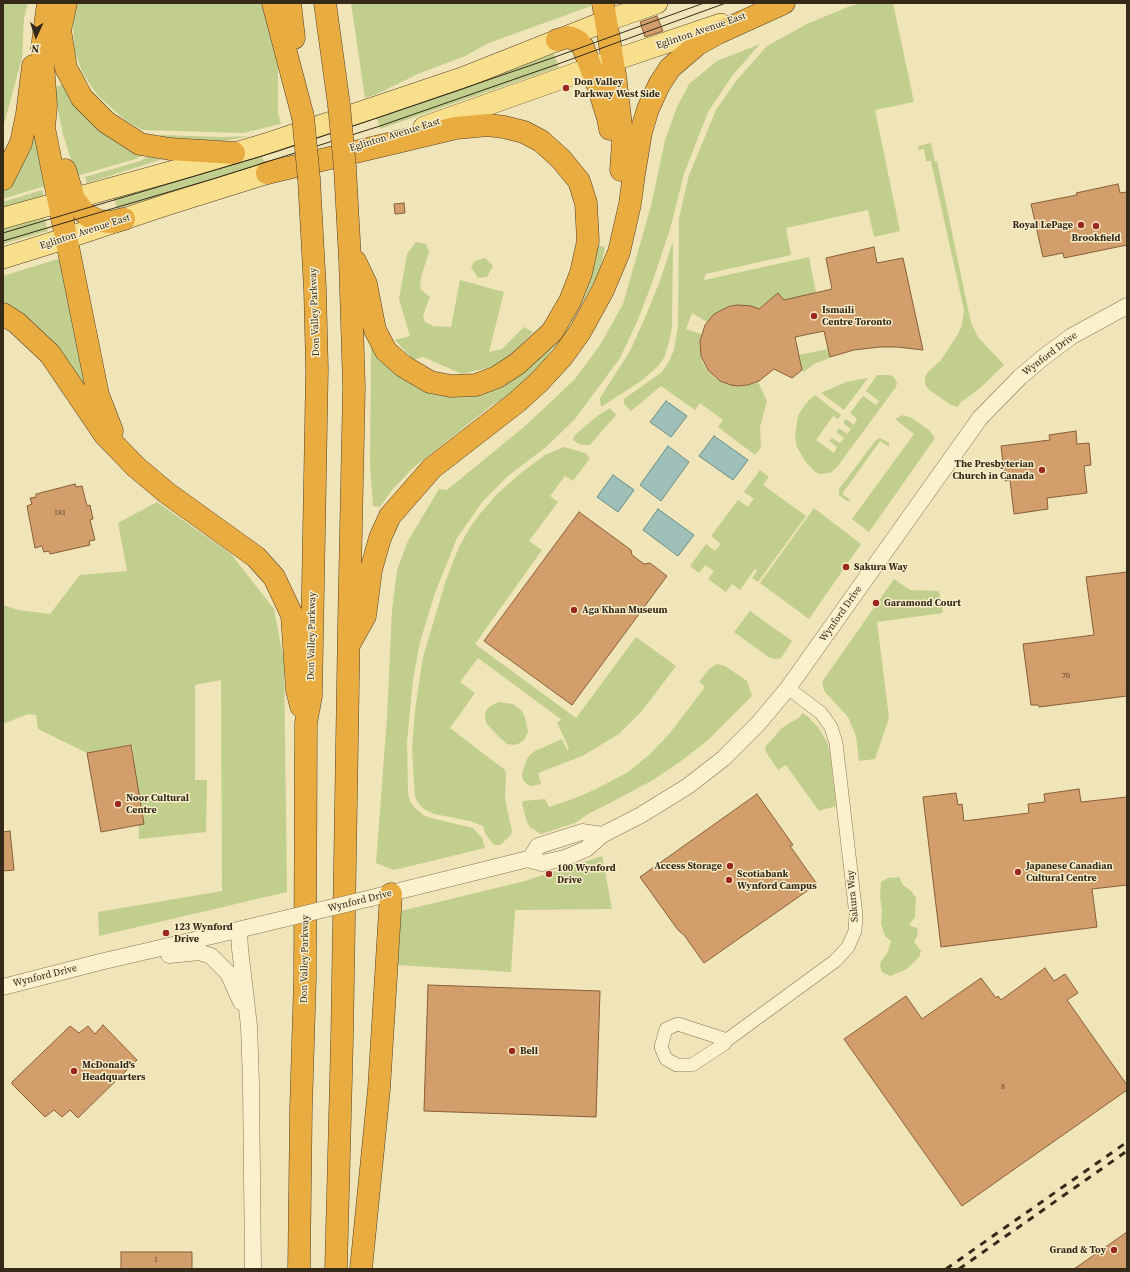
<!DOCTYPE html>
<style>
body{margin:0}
#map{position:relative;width:1130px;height:1272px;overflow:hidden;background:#f0e4b9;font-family:"Source Serif 4",serif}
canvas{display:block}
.frame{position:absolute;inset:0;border:4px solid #352919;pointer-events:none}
.north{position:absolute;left:16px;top:16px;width:40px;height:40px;-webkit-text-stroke:3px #f8eec9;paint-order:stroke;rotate:183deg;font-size:11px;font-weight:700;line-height:16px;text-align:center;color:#352919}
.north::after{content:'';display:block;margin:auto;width:14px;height:18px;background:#352919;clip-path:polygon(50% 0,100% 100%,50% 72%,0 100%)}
</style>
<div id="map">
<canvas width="1130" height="1272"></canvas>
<div class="frame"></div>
<div class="north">N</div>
</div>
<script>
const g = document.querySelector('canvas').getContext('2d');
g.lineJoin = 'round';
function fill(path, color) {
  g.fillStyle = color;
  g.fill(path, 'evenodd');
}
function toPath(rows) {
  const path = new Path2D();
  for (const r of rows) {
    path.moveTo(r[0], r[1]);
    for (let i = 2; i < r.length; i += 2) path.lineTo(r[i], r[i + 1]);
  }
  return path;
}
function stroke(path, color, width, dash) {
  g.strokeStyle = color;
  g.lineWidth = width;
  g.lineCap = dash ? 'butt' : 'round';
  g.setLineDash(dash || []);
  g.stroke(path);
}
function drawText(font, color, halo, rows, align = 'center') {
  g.font = font + ' "Source Serif 4",serif';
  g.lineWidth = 3;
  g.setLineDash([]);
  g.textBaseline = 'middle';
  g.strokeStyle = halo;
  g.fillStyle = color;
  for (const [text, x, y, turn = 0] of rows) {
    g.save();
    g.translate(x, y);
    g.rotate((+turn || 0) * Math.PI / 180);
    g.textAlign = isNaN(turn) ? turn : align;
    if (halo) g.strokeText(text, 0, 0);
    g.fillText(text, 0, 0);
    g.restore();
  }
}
const green = toPath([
 [3,3,28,3,24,18,22,58,3,128],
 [77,3,268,3,278,57,278,113,281,124,243,133,142,130,125,120,98,96,83,74,75,52,73,29,74,11],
 [351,3,591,3,591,6,489,43,465,56,418,74,379,93,365,98],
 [864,3,893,3,914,102,875,110,900,231,874,237,868,210,786,228,791,255,706,274,704,280,809,257,816,293,784,300,778,293,758,309,745,305,730,306,714,314,707,322,692,313,686,329,701,334,700,348,702,361,707,370,714,377,720,381,737,386,746,386,758,382,767,401,760,427,761,448,755,455,718,427,723,420,700,403,695,410,661,386,631,411,624,404,624,399,662,372,669,361,674,350,678,326,679,218,689,175,716,110,736,81,767,46,807,24,850,6],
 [760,44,732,76,708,112,684,174,670,229,652,283,637,322,620,358,575,419,546,447,508,476,483,501,457,538,435,593,420,642,413,680,407,742,408,794,411,803,416,809,423,815,431,818,473,828,482,838,485,848,394,870,376,863,387,718,392,610,397,570,408,541,439,489,447,490,525,426,575,379,600,345,623,304,651,206,665,140,677,107,689,84,717,61],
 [554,54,559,67,380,129,376,115],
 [66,83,142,152,141,156,136,159,76,176,63,134,53,88],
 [33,127,51,184,3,199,3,191,15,177],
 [161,135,224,137,250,136,219,142,187,144,158,136],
 [931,143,935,162,937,161,971,323,978,337,1004,365,980,388,960,403,958,407,951,405,928,389,925,384,925,378,927,373,941,360,958,334,962,325,964,310,931,161,926,161,924,149,919,150,918,146],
 [261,154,265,164,117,209,114,198],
 [151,155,163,159,87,183,85,177,140,161],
 [42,190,44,196,3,208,3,202],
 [44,217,48,231,3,244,3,229],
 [416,242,426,244,429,252,421,277,420,289,430,297,423,315,425,322,433,326,451,327,460,280,504,292,489,352,502,349,524,327,533,332,503,364,462,374,423,357,413,360,395,340,410,336,399,299,407,254],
 [672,244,673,244,672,325,670,339,664,358,659,365,641,381,601,407,600,398,630,351,647,313,661,278],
 [594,245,605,247,602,262,596,278,569,327,544,360,511,394,492,405,413,468,393,489,380,507,373,506,370,467,371,340,397,374,417,388,443,396,511,377],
 [61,258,82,360,86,394,45,335,27,318,3,302,3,276],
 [485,258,493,266,487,277,478,278,471,267,475,261],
 [828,349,830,358,816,363,803,372,799,355],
 [877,375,889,375,894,377,897,383,896,387,837,467,830,473,820,474,815,472,805,461,797,447,795,437,798,416,802,409,809,400,815,395,841,415,838,419,833,416,816,440,834,453,837,447,829,441,832,438,840,443,844,438,836,432,839,428,847,434,851,429,843,423,846,419,854,425,857,419,850,413,863,396,876,405,879,401,866,391],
 [868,378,844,410,821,393,846,382],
 [610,408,616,415,590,445,581,445,573,440,574,436,597,416],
 [903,415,912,418,930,431,935,438,869,532,852,519,914,434,895,419],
 [880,438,889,443,889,447,880,441,842,494,851,500,847,501,839,495,839,489,876,440],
 [564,447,585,453,590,458,573,481,565,476,550,496,558,502,529,541,542,550,475,644,576,718,636,637,676,666,642,711,619,734,582,756,538,773,541,784,532,786,528,785,523,780,522,773,527,759,531,754,535,751,562,739,567,750,569,749,557,722,562,720,478,658,460,682,475,693,450,728,505,770,506,774,505,799,512,831,511,835,500,845,494,845,485,833,483,826,470,821,434,814,424,809,418,803,415,797,412,749,415,710,423,657,446,580,459,547,469,529,479,515,497,494,521,473,545,455],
 [760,470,769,477,763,485,806,516,758,582,752,578,757,571,755,569,740,590,732,584,726,592,708,579,714,571,705,565,699,573,690,566,706,544,715,551,721,544,711,536,738,500,748,507,754,498,753,498,744,492],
 [157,502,231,554,274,609,284,661,287,892,99,936,98,912,222,891,221,680,195,685,195,780,207,780,206,832,139,839,137,783,132,744,87,753,38,729,36,715,28,714,3,724,3,605,18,610,50,614,80,575,127,571,118,523],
 [814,508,861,544,809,619,760,583],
 [894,579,910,590,939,591,943,613,877,622,889,718,875,759,859,761,856,736,848,717,824,691,822,682],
 [750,611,792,641,781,658,776,659,770,658,734,632],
 [717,664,725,666,747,681,752,696,708,740,684,759,653,780,612,802,588,814,575,823,541,834,530,827,527,822,522,804,523,801,545,799,549,807,573,799,596,789,628,772,649,755,670,733,705,687,699,682,709,669],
 [499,702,513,704,521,710,525,717,528,732,524,740,518,744,514,745,507,744,499,737,486,723,485,717,486,710,492,705],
 [802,713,807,716,818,727,827,742,830,754,836,806,819,811,786,765,778,770,766,752,765,747,782,728,800,717],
 [602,856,612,909,515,910,511,972,397,965,401,911,525,881],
 [899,877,903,885,911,891,916,898,915,917,909,925,917,928,918,934,914,942,921,951,919,957,907,969,890,976,882,972,880,966,881,961,888,952,891,941,885,936,881,924,882,911,880,897,881,882,888,878]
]);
const water = toPath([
 [666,401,687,416,671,437,650,422,666,401],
 [714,436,748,460,733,480,699,456,714,436],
 [668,446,689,462,661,501,640,485,668,446],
 [613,475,634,490,618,512,597,497,613,475],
 [658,509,694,535,678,556,643,530,658,509]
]);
const building = toPath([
 [657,16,663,31,645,37,640,22,657,16],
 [1118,184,1120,193,1127,192,1127,245,1064,258,1063,253,1043,257,1031,204,1077,195,1076,193,1118,184],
 [404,203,405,213,395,214,394,204,404,203],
 [874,247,877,263,903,258,923,350,897,347,880,347,854,350,830,357,824,331,795,337,802,370,792,378,774,369,759,381,748,385,738,386,731,385,720,381,708,370,701,356,700,341,705,325,714,314,730,306,738,305,751,306,759,309,778,293,784,300,832,289,826,258,874,247],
 [1076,431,1077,444,1089,443,1091,465,1084,466,1087,493,1047,498,1048,509,1014,514,1010,480,1005,481,1001,446,1050,440,1049,435,1076,431],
 [75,484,76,487,82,486,87,506,90,505,93,519,90,520,95,540,89,541,90,545,50,554,49,551,44,552,42,546,35,548,27,506,32,504,30,498,36,497,36,494,75,484],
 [579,512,631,550,632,555,644,564,650,563,667,576,572,705,484,641,579,512],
 [1127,572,1127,696,1039,707,1038,705,1031,705,1023,644,1094,635,1086,577,1127,572],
 [131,745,144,824,101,832,87,753,131,745],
 [1079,789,1081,802,1127,797,1127,885,1092,889,1097,927,941,947,923,797,956,793,958,805,962,804,964,821,1029,813,1028,804,1045,802,1044,794,1079,789],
 [757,794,793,845,790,846,817,884,704,963,684,935,678,930,640,877,757,794],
 [10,831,14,870,3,871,3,832,10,831],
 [1045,968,1054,981,1065,974,1078,993,1067,1000,1127,1085,1127,1090,962,1206,844,1039,906,996,922,1019,981,978,996,998,998,996,1001,1000,1045,968],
 [428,985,600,991,596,1117,424,1111,428,985],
 [103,1025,137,1060,78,1118,70,1110,62,1117,54,1110,45,1117,12,1084,12,1082,70,1026,79,1033,88,1026,95,1034,103,1025],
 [1127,1232,1127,1269,1074,1269,1127,1232],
 [121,1252,192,1252,192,1269,121,1269,121,1252]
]);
const minor = toPath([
 [727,1040,724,1044,692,1065,677,1065,666,1059,661,1047,666,1029,678,1024,727,1040,835,961,848,947,855,931,856,915,836,743,831,727,821,713,788,688]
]);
const tertiary = toPath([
 [530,859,538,846,582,832,602,835],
 [371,898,528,859,542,863,565,858,586,849,602,835,641,815,688,786,724,758,757,725,788,688,980,418,1020,377,1045,356,1072,336,1127,306],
 [239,930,240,949,249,1026,251,1083,253,1269],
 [169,955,199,952,211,956,228,973,241,1002],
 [3,987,100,962,246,928]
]);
const primary = toPath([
 [424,127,591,68,721,24],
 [3,218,188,167,272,142,462,78,606,21,657,3],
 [3,258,67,238,169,204,284,168]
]);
const motorway = toPath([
 [48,3,42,49,46,106,44,128,98,395,112,431],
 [66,3,60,30,66,68,82,98,106,122,140,144,170,149,234,153],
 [273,3,303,117],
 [290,3,294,38],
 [325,3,339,105],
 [603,3,615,75,623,142,621,170],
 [557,40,568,37,574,39,579,42,583,47,598,86,608,118,610,129],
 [65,170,74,199,82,210,88,216,100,221,112,222,124,219],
 [267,173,456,128,488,125,504,127,524,132,541,141,561,159,579,181,586,203,588,241,581,273,570,301,552,332,517,364,497,377,476,385,451,386,430,382,403,366,386,351,375,330,366,284,355,261],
 [3,179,21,143,27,114,33,66],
 [3,314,17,323,50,354,105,435,136,467,167,493,256,557,274,577,292,615,297,690,301,706],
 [350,643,365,616,371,570,380,538,390,516,432,468,517,402,539,382,562,357,580,332,603,290,619,252,630,204,634,174,641,132,648,109,659,85,670,68,698,44,718,33,784,3],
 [299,1269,301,1108,305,978,306,723,311,696,317,369,315,289,309,179],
 [336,1269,342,1039,349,623,354,387,350,259,345,168],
 [361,1269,379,1089,391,894]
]);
const tram = toPath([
 [3,233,262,156,377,118,555,57,704,3],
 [3,241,216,178,380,126,558,64,726,3]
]);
const rail = toPath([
 [946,1269,1127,1142],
 [959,1269,1127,1151]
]);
const tertiaryBridge = toPath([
 [246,928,371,898]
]);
const motorwayBridge = toPath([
 [339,105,345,168],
 [303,117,309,179]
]);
const markers = [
 [566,88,4,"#9a281f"],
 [1081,225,4,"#9a281f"],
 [1096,226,4,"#9a281f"],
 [814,316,4,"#9a281f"],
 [1042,470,4,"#9a281f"],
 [846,567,4,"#9a281f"],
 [876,603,4,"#9a281f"],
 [574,610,4,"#9a281f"],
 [118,804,4,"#9a281f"],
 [730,866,4,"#9a281f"],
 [1018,872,4,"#9a281f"],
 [549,874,4,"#9a281f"],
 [729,880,4,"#9a281f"],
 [166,933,4,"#9a281f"],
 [512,1051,4,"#9a281f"],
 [74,1071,4,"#9a281f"],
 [1114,1250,4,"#9a281f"]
];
const numberNames = [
 ["181",60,513],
 ["70",1066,676],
 ["8",1003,1087],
 ["1",156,1260]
];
const streetNames = [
 ["Eglinton Avenue East",701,31,-19],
 ["Eglinton Avenue East",395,135,-17],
 ["Eglinton Avenue East",85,232,-18],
 ["Don Valley Parkway",315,312,-92],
 ["Wynford Drive",1050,354,-37],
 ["Wynford Drive",841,614,-55],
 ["Don Valley Parkway",312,636,-89],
 ["Sakura Way",853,896,-95],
 ["Wynford Drive",360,901,-14],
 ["Don Valley Parkway",305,959,-89],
 ["Wynford Drive",45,976,-14]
];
const poiNames = [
 ["Don Valley",574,82],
 ["Parkway West Side",574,94],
 ["Royal LePage",1073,225,"right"],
 ["Brookfield",1096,238,"center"],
 ["Ismaili",822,310],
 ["Centre Toronto",822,322],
 ["The Presbyterian",1034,464,"right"],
 ["Church in Canada",1034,476,"right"],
 ["Sakura Way",854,567],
 ["Garamond Court",884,603],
 ["Aga Khan Museum",582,610],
 ["Noor Cultural",126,798],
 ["Centre",126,810],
 ["Access Storage",722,866,"right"],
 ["Japanese Canadian",1026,866],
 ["Cultural Centre",1026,878],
 ["100 Wynford",557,868],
 ["Drive",557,880],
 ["Scotiabank",737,874],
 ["Wynford Campus",737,886],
 ["123 Wynford",174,927],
 ["Drive",174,939],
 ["Bell",520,1051],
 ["McDonald's",82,1065],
 ["Headquarters",82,1077],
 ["Grand & Toy",1106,1250,"right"]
];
fill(green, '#c2ce8d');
fill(water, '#9ec0b9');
stroke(water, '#668e87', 1);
fill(building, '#d29e6c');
stroke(building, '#885e37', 1);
stroke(minor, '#887353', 14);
stroke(tertiary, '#887353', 17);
stroke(primary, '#544028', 22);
stroke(motorway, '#544028', 23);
stroke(minor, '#fbf1cc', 13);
stroke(tertiary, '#fbf1cc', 16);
stroke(primary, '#f8df8c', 21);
stroke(motorway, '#e8ac41', 22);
stroke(tram, '#352919', 1);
stroke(rail, '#352919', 3, [7, 7]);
stroke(tertiaryBridge, '#887353', 17, []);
stroke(motorwayBridge, '#544028', 23, []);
stroke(tertiaryBridge, '#fbf1cc', 16);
stroke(motorwayBridge, '#e8ac41', 22);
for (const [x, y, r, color] of markers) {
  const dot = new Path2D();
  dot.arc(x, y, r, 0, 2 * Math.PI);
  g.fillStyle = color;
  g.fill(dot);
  stroke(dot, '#f8eec9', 1.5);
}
drawText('8px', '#5c462e', null, numberNames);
drawText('10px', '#352919', '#f8eec9', streetNames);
drawText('bold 10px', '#352919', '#f8eec9', poiNames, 'left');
</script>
